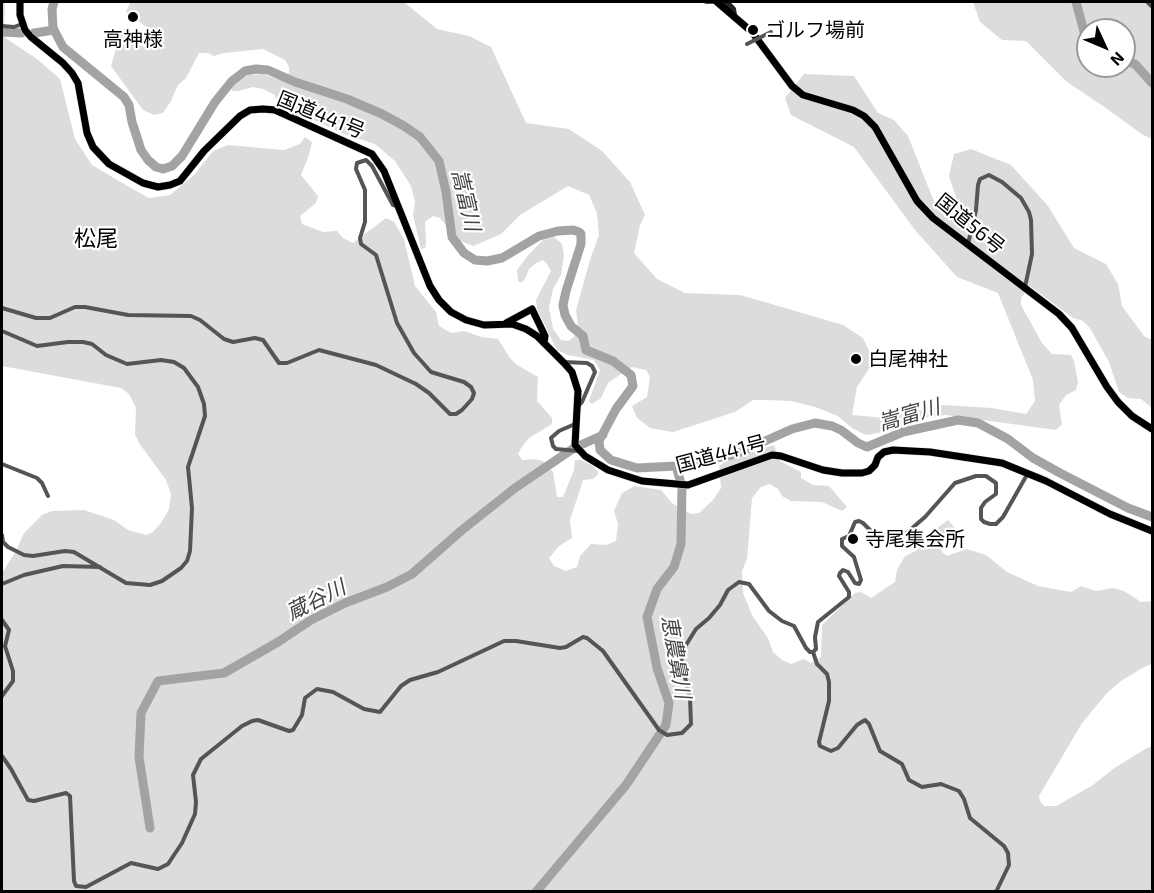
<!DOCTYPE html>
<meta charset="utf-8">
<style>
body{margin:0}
#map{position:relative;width:1154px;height:893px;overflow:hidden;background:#fff;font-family:"Exo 2",sans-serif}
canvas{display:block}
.frame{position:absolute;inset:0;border:3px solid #000;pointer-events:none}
.north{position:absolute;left:1076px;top:18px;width:60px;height:60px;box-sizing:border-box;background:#fff;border:2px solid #999;border-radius:50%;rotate:134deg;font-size:16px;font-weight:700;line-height:24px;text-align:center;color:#000}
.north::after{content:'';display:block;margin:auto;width:21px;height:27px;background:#000;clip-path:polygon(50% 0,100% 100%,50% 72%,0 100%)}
</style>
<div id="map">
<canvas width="1154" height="893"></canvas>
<div class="frame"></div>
<div class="north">N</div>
</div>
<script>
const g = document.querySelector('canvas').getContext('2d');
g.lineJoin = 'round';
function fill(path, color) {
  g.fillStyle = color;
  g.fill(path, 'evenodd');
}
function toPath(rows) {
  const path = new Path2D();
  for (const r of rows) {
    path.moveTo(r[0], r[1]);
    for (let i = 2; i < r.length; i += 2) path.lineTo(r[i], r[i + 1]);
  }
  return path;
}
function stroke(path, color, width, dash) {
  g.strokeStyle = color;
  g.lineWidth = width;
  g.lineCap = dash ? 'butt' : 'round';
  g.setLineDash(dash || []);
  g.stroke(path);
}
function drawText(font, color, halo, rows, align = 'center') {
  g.font = font + ' "Exo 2","Noto Sans JP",sans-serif';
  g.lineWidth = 4.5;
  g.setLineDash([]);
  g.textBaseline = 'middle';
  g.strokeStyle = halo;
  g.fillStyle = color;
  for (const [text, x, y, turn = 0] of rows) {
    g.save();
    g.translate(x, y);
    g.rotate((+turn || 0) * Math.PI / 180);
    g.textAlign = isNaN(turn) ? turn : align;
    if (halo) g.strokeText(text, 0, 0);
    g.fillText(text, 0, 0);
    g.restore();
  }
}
const green = toPath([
 [2,2,5,2,4,37,37,59,60,79,75,139,92,165,129,187,149,198,170,195,194,175,213,151,228,145,284,150,300,144,305,137,312,142,308,158,301,175,318,196,316,203,300,216,302,224,323,232,337,231,343,238,353,243,386,218,394,222,404,239,415,286,436,312,439,326,451,333,464,331,482,337,498,339,510,358,517,365,538,377,537,401,552,418,552,424,529,438,521,448,518,454,522,460,534,459,543,461,553,472,557,497,563,497,574,470,575,460,581,460,593,466,599,473,593,479,583,480,570,520,572,538,559,546,549,558,554,566,566,571,577,567,580,556,591,544,606,545,616,541,618,524,614,511,622,493,635,486,661,490,672,503,691,514,699,513,713,500,721,488,719,466,729,459,774,445,780,461,801,472,801,478,813,485,829,486,847,507,842,511,822,502,791,501,782,496,778,489,770,484,761,487,752,498,747,559,742,571,743,593,753,617,768,638,773,652,782,660,791,664,804,659,811,663,821,657,822,625,855,593,861,592,871,598,895,582,897,570,905,556,917,550,936,529,948,520,955,528,941,545,942,552,947,556,967,549,986,555,1007,572,1038,586,1071,592,1081,586,1096,591,1113,588,1124,591,1141,602,1152,601,1152,664,1144,667,1121,681,1108,692,1082,723,1039,796,1040,801,1044,806,1056,806,1093,785,1113,769,1145,749,1152,746,1152,891,2,892,2,573,16,551,24,533,42,515,52,511,84,510,114,520,128,530,146,535,153,532,161,523,169,509,171,494,166,480,139,443,135,434,136,408,129,394,121,388,2,366],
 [133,2,404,2,437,29,469,36,491,47,526,123,569,129,602,151,630,182,645,215,640,225,634,253,657,279,685,293,740,295,768,303,843,325,863,338,874,361,857,387,852,415,886,418,943,405,992,408,1026,414,1035,401,1033,380,998,293,957,277,915,230,854,147,791,115,785,98,804,74,854,76,878,113,894,120,908,136,933,199,945,213,956,197,949,176,954,154,971,149,1011,165,1048,206,1074,248,1106,264,1118,284,1122,306,1144,336,1152,340,1152,408,1141,399,1128,398,1119,392,1109,362,1090,328,1083,321,1073,318,1030,286,1021,298,1021,305,1042,343,1052,354,1071,355,1074,361,1078,382,1076,390,1066,395,1059,405,1062,424,1056,430,946,415,917,419,891,431,866,435,852,428,838,416,815,407,791,401,767,400,753,400,735,412,673,432,650,428,637,418,632,406,647,397,650,377,646,370,632,367,615,378,608,383,601,398,592,404,589,401,600,370,594,360,568,355,557,350,537,309,536,300,551,271,547,264,543,260,536,263,529,269,525,279,521,283,518,281,517,270,529,254,543,240,554,237,562,244,564,255,561,275,553,289,549,307,553,329,561,340,568,341,574,337,578,325,576,310,590,260,599,235,597,213,589,195,568,186,520,215,501,234,473,246,458,240,440,218,433,216,425,222,426,243,425,248,421,249,413,215,415,202,411,186,395,161,375,144,342,133,294,111,278,102,275,95,263,89,253,87,239,91,232,91,232,88,237,82,248,75,263,74,280,80,289,73,289,67,285,60,263,49,224,53,214,56,208,53,199,53,186,78,178,85,171,101,163,113,154,115,143,110,111,66,121,30,130,29,135,34,138,44,148,49,155,48,160,41,157,31,145,26,126,12,130,3],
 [973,2,1152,2,1152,139,1143,135,1103,106,1067,82,1026,41,1002,40,980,22],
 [1088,30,1124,30,1124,66,1088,66]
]);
const river = toPath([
 [54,2,52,9,53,28,63,47,124,97,129,105,132,122,141,150,148,160,156,167,163,169,172,166,182,156,215,102,232,81,245,71,256,69,268,70,295,82,347,99,382,114,404,126,420,137,439,161,446,192,452,237,464,253,475,260,487,261,502,258,539,236,558,231,573,230,579,232,581,234,581,244,566,291,563,305,565,315,571,326,583,336,586,350,613,361,631,375,633,386,616,409,599,441,600,450,611,460,637,468,676,466,736,454,792,429,815,423,832,426,841,430,858,443,867,447,903,432,958,420,978,423,1008,439,1033,458,1060,473,1128,508,1152,517],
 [1076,2,1088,46],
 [2,32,22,33],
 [34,33,54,30],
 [1124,61,1135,64,1152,83],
 [150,828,139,757,141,713,158,681,224,673,278,642,311,620,345,603,387,587,412,574,462,530,515,488,574,448,603,435],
 [536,892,626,785,666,725,669,703,657,668,647,617,657,589,674,567,681,544,682,487,676,466]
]);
const minor = toPath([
 [706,2,717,2],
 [2,26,14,27,22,24],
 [968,244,976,210,978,185,980,179,989,175,1002,182,1021,198,1029,212,1031,220,1032,254,1025,287],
 [2,308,36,318,50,318,75,307,85,307,128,315,191,316,200,320,224,339,233,342,255,338,263,340,279,363,287,363,319,350,376,365,416,384,429,393,450,414,456,414,462,410,472,399,474,393,471,387,464,382,431,372,414,353,397,323,376,255,361,244,360,238,365,222,365,190,356,169,357,163,366,160,372,166,393,205,397,206],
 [2,331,37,346,68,342,83,342,92,344,106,355,127,364,161,360,174,362,184,368,198,387,204,404,205,416,188,467,192,508,190,551,187,561,181,568,162,581,150,585,126,583,74,552,65,551,33,556,24,555,8,547,3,542,2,535],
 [564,362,587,363,592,366,595,372,582,402,578,406],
 [575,424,559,431,551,438,553,446,556,449,578,451],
 [2,464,37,478,42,483,48,496],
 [2,584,24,575,63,566,100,567],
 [2,620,9,630,5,646,13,671,13,681,2,696],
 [2,756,11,769,28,800,34,801,66,793,70,796,74,881,76,886,86,887,131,863,158,869,168,864,182,843,195,814,196,802,193,775,201,759,242,726,252,721,258,720,289,731,293,730,302,715,305,698,317,689,333,692,364,709,380,712,401,686,410,680,438,672,504,641,516,641,560,648,566,647,583,637,587,638,603,651,659,730,667,735,682,733,691,724,690,698,681,661,686,645,696,629,709,618,720,605,728,590,739,582,749,584,769,611,782,621,794,626,806,648,810,652,813,652],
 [996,892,1009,865,1008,853,1004,846,970,818,964,799,959,791,941,784,922,787,909,780,902,764,880,751,869,724,865,720,857,725,838,748,831,751,820,746,819,742,829,701,829,682,827,674,817,664,813,652,816,649,815,637,818,622,849,597,849,592,839,576,840,573,843,570,848,572,855,583,859,584,861,580,854,557,842,546,842,539,849,536,855,522,859,521,863,523,871,531,880,535,903,536,925,517,955,483,976,476,986,476,996,483,996,494,985,502,981,508,981,519,984,522,990,524,996,524,1003,517,1028,473]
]);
const tertiary = toPath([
 [1148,2,1152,6]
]);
const secondary = toPath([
 [726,2,733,9,734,15]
]);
const trunk = toPath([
 [20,2,20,15,25,30,31,37,63,63,72,73,78,83,87,133,93,147,109,164,143,183,158,187,170,185,180,181,204,151,240,116,250,110,263,109,275,110,372,154,384,171,430,286,439,300,451,312,466,320,484,325,512,324,526,329,537,336,564,363,572,372,578,391,575,445,585,456,608,470,642,481,688,485,772,455,781,456,823,470,842,473,862,473,869,471,875,465,878,457,884,452,893,450,930,452,1002,463,1046,481,1110,514,1152,531],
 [717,2,752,32,792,86,803,95,853,110,864,116,875,127,917,201,933,218,1059,314,1072,328,1107,387,1118,402,1132,416,1152,429],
 [506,323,532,309,545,336,544,343]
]);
const minorBridge = toPath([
 [747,44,771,32]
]);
const markers = [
 [133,17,6,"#000"],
 [753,30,6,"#000"],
 [856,359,6,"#000"],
 [853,539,6,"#000"]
];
const poiNames = [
 ["ゴルフ場前",765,30],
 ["高神様",133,39,"center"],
 ["白尾神社",868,359],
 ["寺尾集会所",865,539]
];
const streetNames = [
 ["国道441号",321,115,22],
 ["国道56号",970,224,39],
 ["国道441号",721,454,-15]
];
const waterNames = [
 ["嵩富川",466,200,77],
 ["嵩富川",909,415,-16],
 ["蔵谷川",316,600,-27],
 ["恵農鼻川",676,657,80]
];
const quarterNames = [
 ["松尾",96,239]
];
fill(green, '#dcdcdc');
stroke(river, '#a3a3a3', 9);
stroke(trunk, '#dbdbdb', 8);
stroke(minor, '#555', 4);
stroke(tertiary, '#555', 5);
stroke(secondary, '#222', 6);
stroke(trunk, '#000', 7);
stroke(minorBridge, '#555', 4);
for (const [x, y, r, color] of markers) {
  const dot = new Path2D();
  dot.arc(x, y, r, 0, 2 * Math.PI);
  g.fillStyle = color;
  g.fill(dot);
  stroke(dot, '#fff', 2);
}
drawText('20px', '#000', '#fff', poiNames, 'left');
drawText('20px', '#000', '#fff', streetNames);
drawText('italic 21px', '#444', '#fff', waterNames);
drawText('22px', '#000', '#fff', quarterNames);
</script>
